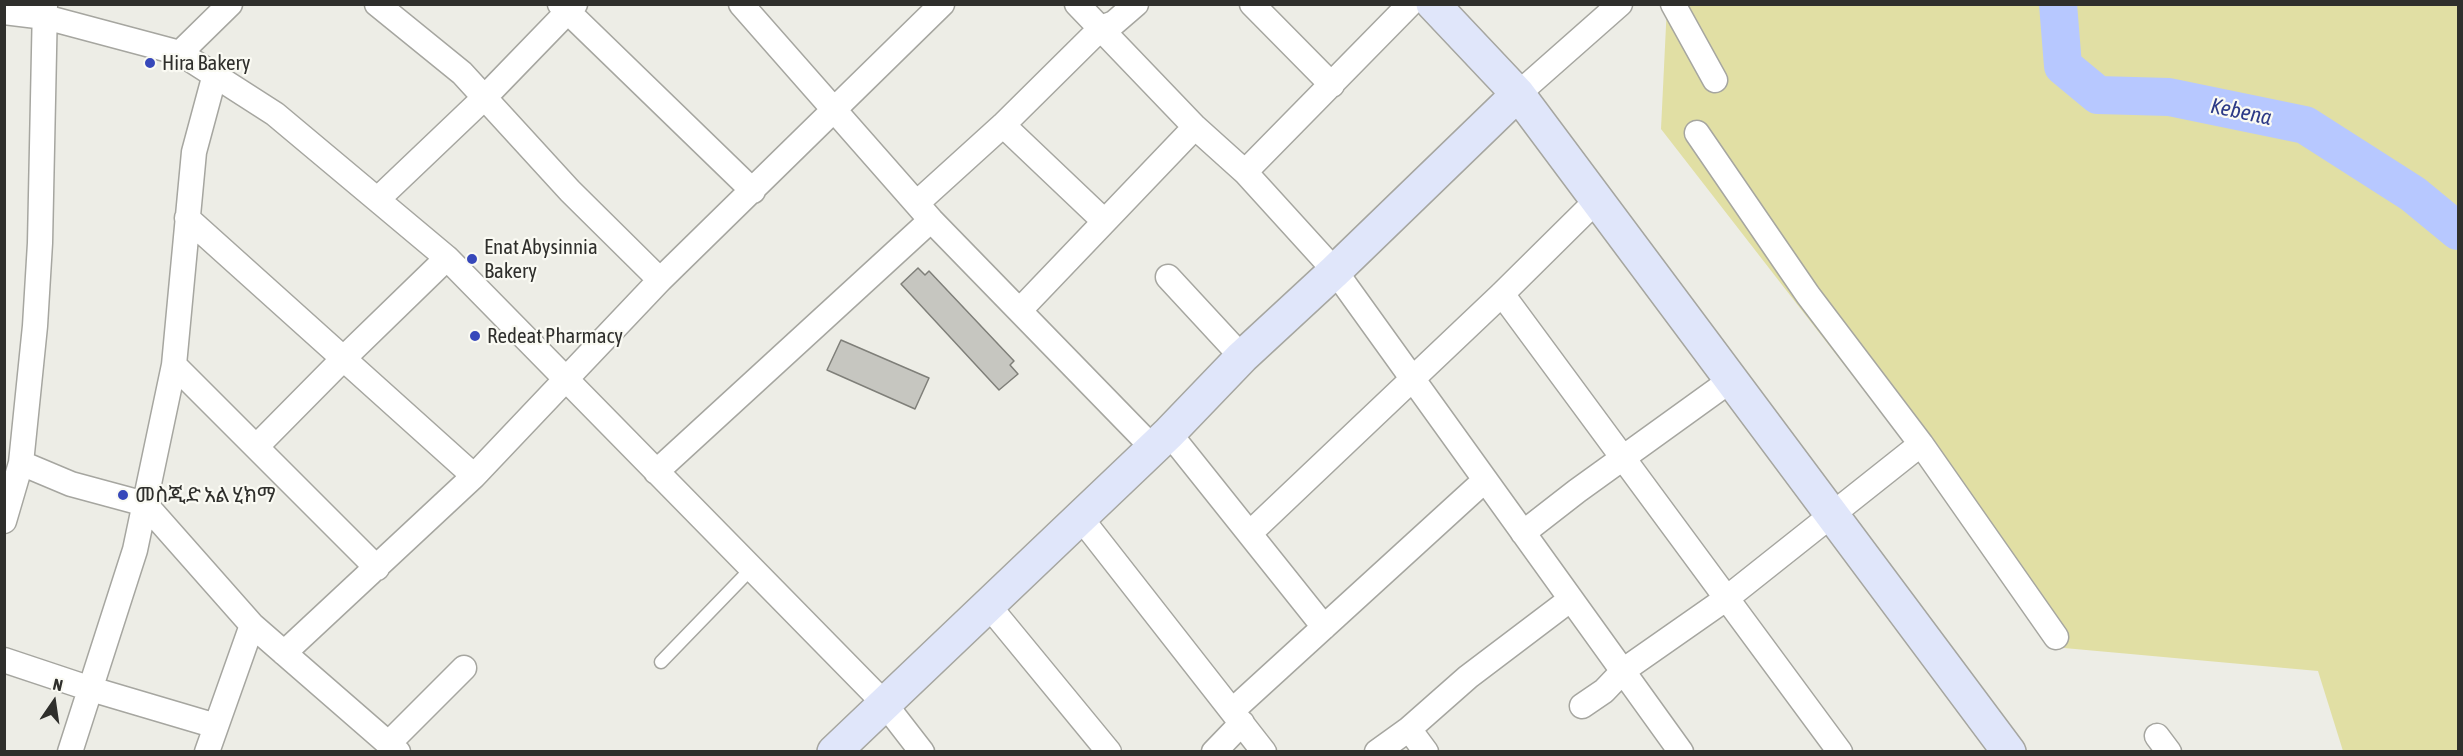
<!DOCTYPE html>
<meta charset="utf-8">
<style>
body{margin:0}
#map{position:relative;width:2463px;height:756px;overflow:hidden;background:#edede6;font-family:"Asap Condensed",sans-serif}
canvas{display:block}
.frame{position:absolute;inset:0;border:6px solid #2f2f2c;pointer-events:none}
.north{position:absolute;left:24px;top:672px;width:60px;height:60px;-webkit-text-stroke:4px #fafaf3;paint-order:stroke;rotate:13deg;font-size:16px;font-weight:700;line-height:24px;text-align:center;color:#2f2f2c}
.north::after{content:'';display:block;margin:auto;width:21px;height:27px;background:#2f2f2c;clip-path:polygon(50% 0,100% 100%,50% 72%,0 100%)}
</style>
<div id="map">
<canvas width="2463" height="756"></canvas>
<div class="frame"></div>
<div class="north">N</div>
</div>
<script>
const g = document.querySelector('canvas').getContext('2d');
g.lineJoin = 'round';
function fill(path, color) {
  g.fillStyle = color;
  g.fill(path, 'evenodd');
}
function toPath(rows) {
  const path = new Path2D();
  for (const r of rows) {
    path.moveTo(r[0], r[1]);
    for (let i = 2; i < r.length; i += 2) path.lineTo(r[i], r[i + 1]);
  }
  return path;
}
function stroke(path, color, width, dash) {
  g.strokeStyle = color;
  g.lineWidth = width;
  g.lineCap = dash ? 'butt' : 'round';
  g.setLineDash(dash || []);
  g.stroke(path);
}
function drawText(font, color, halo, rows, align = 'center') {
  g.font = font + ' "Asap Condensed","Noto Sans Ethiopic",sans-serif';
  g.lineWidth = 4.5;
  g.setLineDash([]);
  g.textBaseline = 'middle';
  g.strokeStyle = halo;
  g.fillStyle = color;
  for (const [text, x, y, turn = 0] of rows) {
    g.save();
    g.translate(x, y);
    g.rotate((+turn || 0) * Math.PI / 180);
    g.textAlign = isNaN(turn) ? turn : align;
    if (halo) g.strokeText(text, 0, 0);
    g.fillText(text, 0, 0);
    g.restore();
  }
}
const green = toPath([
 [1667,5,2458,5,2458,751,2343,751,2318,671,2064,648,1661,129]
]);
const river = toPath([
 [2058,4,2063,66,2098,95,2169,97,2305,125,2413,194,2458,231]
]);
const building = toPath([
 [918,268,925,275,929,271,1014,361,1010,365,1018,374,999,390,901,284,918,268],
 [841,340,929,378,915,409,827,370,841,340]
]);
const lane = toPath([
 [661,662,751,569]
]);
const street = toPath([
 [377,4,462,73,570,191,660,280],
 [560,4,753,191],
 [741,4,931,220,1153,448],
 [1077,4,1195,127,1245,172,1335,271,1681,752],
 [1252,4,1332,85],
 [1673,4,1715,80],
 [4,12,45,17,180,53,275,114,447,258,884,703,922,752],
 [180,53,230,4],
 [1518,94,1620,4],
 [1003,125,1103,220],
 [1697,133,1808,295,1921,444,2056,637],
 [1245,172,1410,4],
 [379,198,484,98,575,4],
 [917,203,1003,125,1101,28,1114,23,1136,4],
 [187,218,474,476],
 [1168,277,1242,357],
 [1502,294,1840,752],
 [1020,310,1195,127],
 [174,365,377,568],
 [1169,433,1324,627],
 [257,446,345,357,447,258],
 [21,463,71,484,145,504,252,625,207,752],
 [656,472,931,220],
 [1080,517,1264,752],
 [4,521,21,463,35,326,40,243,45,4],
 [1250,533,1502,294,1598,199],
 [1523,533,1577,491,1731,380],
 [988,605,1109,752],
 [252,625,398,752],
 [284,653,474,476,660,280,942,4],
 [4,660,91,689,216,726],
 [1582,706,1604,691,1624,670,1727,598,1921,444],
 [1233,710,1484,481],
 [2157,736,2169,752],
 [389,743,464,668],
 [70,752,135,550,174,365,194,152,215,74],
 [1214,752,1242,723],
 [1377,752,1409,729],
 [1426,752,1409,729,1468,677,1571,599]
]);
const secondary = toPath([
 [1433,4,1518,94,2009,752],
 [834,752,1169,433,1242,357,1335,271,1518,94]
]);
const markers = [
 [150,63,6,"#3748ba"],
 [472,259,6,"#3748ba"],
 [475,336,6,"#3748ba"],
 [123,495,6,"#3748ba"]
];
const poiNames = [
 ["Hira Bakery",162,63],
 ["Enat Abysinnia",484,247],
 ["Bakery",484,271],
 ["Redeat Pharmacy",487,336],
 ["መስጂድ አል ሂክማ",135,495]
];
const waterNames = [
 ["Kebena",2241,112,12]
];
fill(green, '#e1dfa4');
stroke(river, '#b7c8ff', 38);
fill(building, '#c6c6c0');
stroke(building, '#7f7f79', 1.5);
stroke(lane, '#a6a6a0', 15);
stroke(street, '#a6a6a0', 27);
stroke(secondary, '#a6a6a0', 36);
stroke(lane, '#fff', 12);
stroke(street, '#fff', 24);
stroke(secondary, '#e0e6fa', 33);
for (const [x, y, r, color] of markers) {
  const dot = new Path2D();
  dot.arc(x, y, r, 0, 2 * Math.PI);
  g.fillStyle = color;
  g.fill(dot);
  stroke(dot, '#fafaf3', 2);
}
drawText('21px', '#2f2f2c', '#fafaf3', poiNames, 'left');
drawText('italic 22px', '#2c3a87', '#fafaf3', waterNames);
</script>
